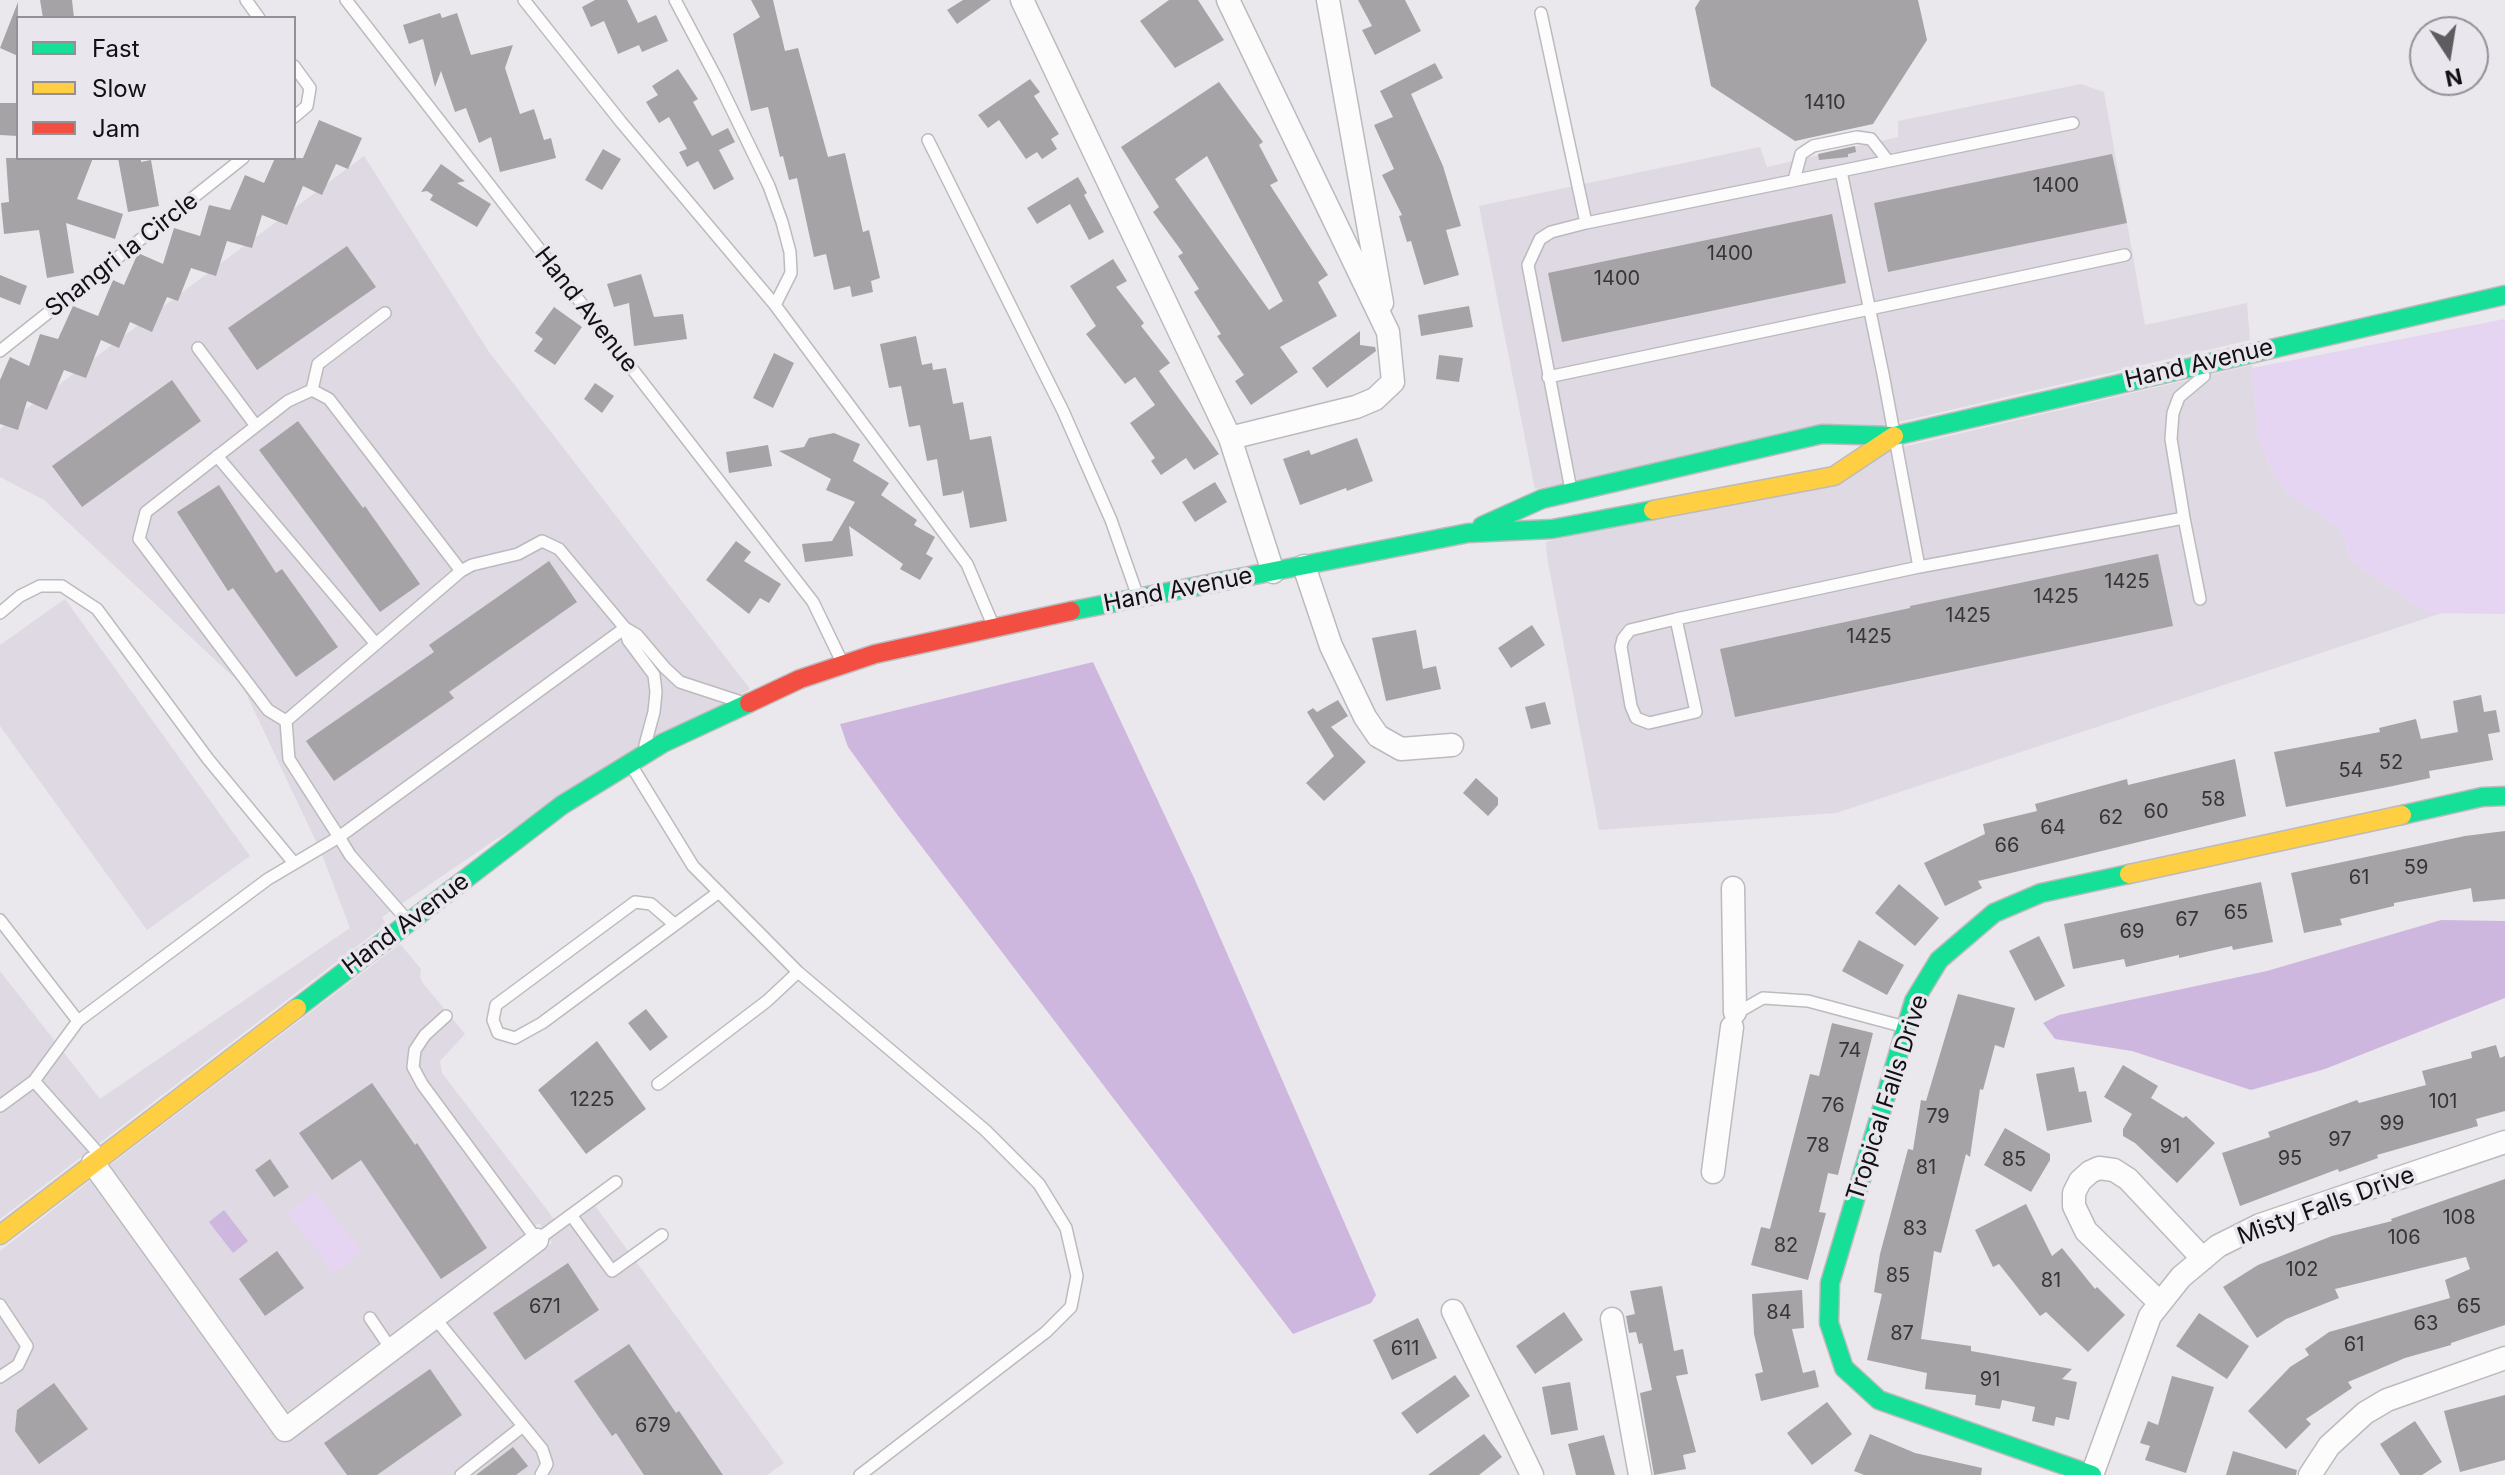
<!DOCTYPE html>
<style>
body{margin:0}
#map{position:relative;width:2505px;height:1475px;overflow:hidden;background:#eae8ec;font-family:Inter,sans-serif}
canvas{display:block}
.legend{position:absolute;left:16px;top:16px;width:280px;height:144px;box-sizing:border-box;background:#eae6ee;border:2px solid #949096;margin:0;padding:10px 14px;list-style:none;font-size:24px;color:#121013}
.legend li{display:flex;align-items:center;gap:16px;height:40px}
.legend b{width:40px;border:2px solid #949096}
.north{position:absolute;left:2409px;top:16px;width:80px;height:80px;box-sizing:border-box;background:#eae6ee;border:2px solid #949096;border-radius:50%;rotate:168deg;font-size:22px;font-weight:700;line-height:32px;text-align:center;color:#121013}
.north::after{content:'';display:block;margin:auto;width:28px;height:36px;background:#5e5c5f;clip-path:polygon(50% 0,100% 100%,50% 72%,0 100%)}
</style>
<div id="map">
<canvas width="2505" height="1475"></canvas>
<ul class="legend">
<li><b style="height:10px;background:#16e098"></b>Fast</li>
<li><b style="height:10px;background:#ffcf43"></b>Slow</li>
<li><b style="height:10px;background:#f24e42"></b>Jam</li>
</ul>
<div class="north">N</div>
</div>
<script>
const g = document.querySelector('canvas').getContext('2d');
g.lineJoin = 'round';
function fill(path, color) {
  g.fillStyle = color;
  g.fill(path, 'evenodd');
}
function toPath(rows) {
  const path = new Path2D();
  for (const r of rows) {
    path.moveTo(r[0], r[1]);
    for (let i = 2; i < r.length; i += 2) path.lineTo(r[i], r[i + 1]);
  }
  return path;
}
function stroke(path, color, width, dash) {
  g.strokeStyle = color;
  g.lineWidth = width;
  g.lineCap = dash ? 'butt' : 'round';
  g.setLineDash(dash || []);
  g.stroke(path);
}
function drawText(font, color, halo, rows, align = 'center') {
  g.font = font + ' Inter,sans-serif';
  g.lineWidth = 7;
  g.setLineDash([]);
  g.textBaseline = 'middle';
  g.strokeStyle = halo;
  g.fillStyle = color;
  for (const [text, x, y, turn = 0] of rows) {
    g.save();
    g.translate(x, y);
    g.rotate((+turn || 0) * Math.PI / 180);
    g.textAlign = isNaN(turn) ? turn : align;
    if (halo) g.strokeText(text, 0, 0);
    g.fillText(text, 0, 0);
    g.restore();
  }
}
const built = toPath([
 [2081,84,2104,92,2145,325,2247,303,2250,340,1899,422,1535,489,1479,206,1760,147,1767,167,1898,137,1898,121],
 [364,156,489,352,750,689,495,840,382,917,386,924,0,1219,0,971,100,1099,350,928,321,852,242,685,44,500,0,477,0,429],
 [2252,365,2258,437,2271,470,2288,494,2340,529,2351,560,2427,613,2442,613,1836,813,1599,830,1547,557,1546,542,1898,448],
 [65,599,250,856,147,930,0,726,0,645],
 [400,944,421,969,420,977,422,982,465,1034,440,1061,442,1073,554,1219,559,1220,590,1199,784,1463,767,1475,0,1475,0,1251,91,1180,276,1437,291,1440,552,1243,539,1223,286,1413,109,1166]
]);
const green = toPath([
 [2505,319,2505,614,2427,613,2351,560,2340,529,2288,494,2271,470,2258,437,2252,368],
 [314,1192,362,1251,334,1273,287,1214]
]);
const water = toPath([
 [1093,662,1195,880,1376,1295,1371,1303,1293,1334,896,813,848,747,840,724],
 [2441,920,2505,921,2505,998,2325,1069,2251,1090,2132,1051,2055,1039,2043,1023,2059,1015,2267,971],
 [224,1210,248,1241,233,1253,209,1222]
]);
const building = toPath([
 [40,0,72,0,74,18,43,18],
 [595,0,627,0,638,23,656,15,668,41,642,52,639,45,618,54,604,21,591,27,582,7],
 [751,0,773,0,785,51,798,48,828,157,845,153,863,232,869,230,880,278,871,281,873,292,852,297,850,286,834,290,826,254,814,257,797,178,789,180,783,156,780,157,768,107,751,111,733,34,760,17],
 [963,0,991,0,957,24,947,10],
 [1169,0,1198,0,1224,40,1175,68,1140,21],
 [1358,0,1405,0,1421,31,1375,55,1362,30,1372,26],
 [1700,0,1918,0,1927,40,1873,124,1795,141,1711,86,1695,8],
 [18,2,18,56,0,48],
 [440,13,442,18,457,13,471,55,513,45,505,68,520,114,534,109,544,140,551,138,556,158,500,172,491,137,479,143,466,108,455,112,441,71,435,87,423,39,409,44,403,25],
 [1435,63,1443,78,1411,94,1443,166,1461,226,1446,230,1459,275,1424,285,1411,241,1407,242,1399,216,1402,215,1382,175,1394,169,1374,125,1393,117,1380,91],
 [678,69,698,99,693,102,712,136,728,128,735,142,719,150,734,179,714,190,698,161,687,167,679,152,687,149,669,117,659,123,646,102,658,95,652,86],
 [1030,79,1040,92,1034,96,1059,134,1051,139,1057,149,1042,159,1037,152,1026,159,999,120,988,128,978,115],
 [1219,82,1263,142,1259,145,1278,181,1270,185,1328,275,1318,282,1337,316,1280,347,1298,372,1251,405,1235,381,1244,375,1217,336,1221,334,1194,292,1199,289,1178,256,1183,253,1153,212,1159,207,1121,147],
 [1207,156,1283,301,1269,310,1175,179],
 [0,103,18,103,18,136,0,135],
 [319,120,362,138,348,169,336,164,322,195,303,186,287,225,262,215,252,248,227,241,216,276,191,268,178,301,167,297,152,332,130,322,119,348,101,340,86,378,64,370,47,410,27,401,18,430,0,424,0,380,10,357,29,366,40,334,58,339,73,306,98,316,113,280,124,285,138,253,163,264,174,228,200,236,209,205,230,210,245,175,264,183,275,158,303,158],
 [1855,146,1856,152,1848,154,1848,157,1819,160,1818,154],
 [603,149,621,159,602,190,585,180],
 [2112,154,2127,223,1888,272,1874,203],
 [6,158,93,158,77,199,123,214,115,239,66,223,74,273,47,278,39,230,4,234,1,203,9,202],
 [118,158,141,158,141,162,151,160,159,206,128,212],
 [441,164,465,181,457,183,491,204,477,227,430,200,433,195,427,191,421,192],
 [1078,177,1087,193,1084,195,1104,232,1089,240,1070,204,1037,224,1027,208],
 [1832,214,1846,283,1562,342,1548,273],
 [347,246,376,287,257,370,228,328],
 [1113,259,1127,281,1116,287,1144,323,1141,326,1170,363,1159,371,1219,454,1194,470,1186,458,1161,475,1151,461,1155,458,1130,423,1155,405,1135,377,1125,384,1086,334,1096,326,1070,286],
 [641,274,654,317,683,314,687,339,634,346,629,303,614,307,607,284],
 [0,275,27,286,20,305,0,297],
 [1469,306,1473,327,1421,336,1418,315],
 [554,307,582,327,555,365,534,351,543,339,535,333],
 [1360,331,1360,345,1375,347,1376,351,1327,388,1312,368],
 [916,336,922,365,932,363,933,370,946,368,953,404,963,402,970,440,991,436,1007,521,970,528,963,490,961,493,943,496,937,459,927,461,920,425,909,427,901,386,889,388,880,344],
 [774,353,794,363,773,408,753,398],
 [1439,355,1463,358,1459,382,1436,379],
 [172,380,201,421,82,507,52,466],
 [595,383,614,396,602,413,584,399],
 [298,421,363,508,365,506,420,584,380,612,259,450],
 [834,433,860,444,853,461,889,483,881,495,917,520,914,525,935,537,926,554,933,558,920,580,900,569,903,564,849,526,853,556,805,562,802,544,832,541,855,502,826,490,831,479,779,451,804,447,809,438],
 [1357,438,1373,481,1347,491,1346,488,1300,505,1283,459,1309,450,1311,455],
 [768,445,772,466,729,473,726,452],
 [1215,482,1227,502,1195,522,1182,502],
 [219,485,276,573,282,569,338,647,296,677,233,588,228,591,177,512],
 [736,541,751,552,744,561,781,584,769,603,760,598,749,614,706,580],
 [2158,554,2173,626,1735,717,1720,649,1910,608,1910,606],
 [549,561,577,602,449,692,454,698,334,781,306,741,434,652,429,645],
 [1532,625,1545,645,1511,668,1498,648],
 [1416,630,1423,669,1436,666,1441,689,1386,701,1372,638],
 [2481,695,2484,712,2496,710,2500,732,2488,734,2493,760,2429,771,2430,778,2393,786,2286,807,2274,752,2380,732,2379,728,2416,719,2421,739,2458,732,2453,701],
 [1338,700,1348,716,1331,727,1366,762,1324,801,1306,783,1334,756,1307,712,1313,708,1317,712],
 [1545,702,1551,724,1531,729,1525,707],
 [2235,759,2246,816,1978,881,1982,888,1945,906,1924,863,1985,834,1983,824,2037,811,2035,804,2127,779,2128,785],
 [1476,778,1498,798,1498,805,1488,816,1463,793],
 [2505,831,2505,899,2473,902,2471,888,2394,903,2394,906,2340,919,2342,925,2304,933,2291,873,2465,836],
 [2261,882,2273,942,2233,950,2232,946,2179,958,2179,955,2126,967,2124,959,2073,969,2064,924],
 [1899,884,1939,918,1915,946,1875,913],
 [2039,936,2065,986,2035,1001,2009,951],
 [1859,940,1904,965,1887,995,1842,971],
 [1958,994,2015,1008,2004,1048,1995,1045,1983,1090,1980,1089,1970,1157,1966,1154,1941,1253,1934,1251,1921,1339,1971,1346,1971,1351,2072,1369,2062,1379,2077,1382,2069,1420,2056,1417,2054,1426,2032,1421,2035,1407,2002,1400,2000,1409,1975,1405,1976,1395,1925,1389,1927,1373,1867,1360,1882,1294,1874,1292,1880,1254,1908,1149,1913,1150,1921,1100,1926,1101],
 [646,1009,668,1037,650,1051,628,1023],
 [1832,1023,1873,1033,1838,1175,1828,1173,1819,1212,1826,1213,1808,1280,1751,1265,1761,1227,1770,1229,1810,1074,1819,1076],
 [597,1041,646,1109,586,1154,538,1090],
 [2496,1045,2500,1058,2505,1056,2505,1111,2476,1119,2478,1126,2377,1155,2378,1158,2339,1172,2338,1169,2240,1206,2222,1153,2270,1137,2268,1132,2357,1100,2359,1103,2426,1085,2422,1071,2472,1058,2471,1052],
 [2123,1065,2158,1086,2151,1098,2183,1118,2186,1116,2215,1143,2177,1183,2135,1143,2123,1136,2123,1129,2132,1114,2104,1097],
 [2074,1067,2079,1092,2086,1091,2092,1122,2047,1131,2036,1074],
 [372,1083,415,1145,417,1143,487,1248,441,1279,361,1160,332,1180,299,1133],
 [2005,1128,2050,1154,2050,1160,2031,1192,1984,1165],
 [270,1159,289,1187,274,1197,255,1170],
 [2505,1179,2505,1325,2451,1343,2451,1345,2405,1358,2348,1382,2352,1388,2306,1419,2311,1424,2286,1449,2248,1411,2290,1367,2309,1355,2305,1349,2329,1332,2450,1298,2445,1280,2470,1269,2466,1257,2335,1289,2339,1298,2286,1319,2257,1338,2223,1287,2258,1265,2332,1236,2392,1221,2391,1219],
 [2026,1204,2052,1256,2062,1248,2095,1289,2097,1287,2125,1315,2088,1352,2046,1312,2040,1316,1999,1264,1993,1267,1975,1230],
 [277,1251,304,1288,265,1316,239,1279],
 [568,1263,599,1310,525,1360,493,1313],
 [1662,1286,1674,1351,1683,1349,1688,1374,1676,1376,1696,1452,1683,1455,1686,1469,1654,1475,1640,1393,1652,1390,1642,1343,1639,1344,1636,1332,1629,1333,1626,1316,1635,1314,1630,1291],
 [1802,1290,1804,1328,1792,1329,1803,1373,1815,1370,1819,1387,1761,1401,1755,1374,1763,1372,1754,1334,1752,1294],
 [1564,1312,1583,1340,1535,1374,1516,1346],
 [2199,1313,2249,1346,2227,1379,2176,1346],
 [1418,1318,1437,1358,1392,1380,1373,1340],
 [629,1344,676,1413,679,1411,723,1475,644,1475,616,1433,612,1436,574,1381],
 [430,1369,462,1415,377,1475,347,1475,324,1443],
 [1455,1375,1470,1396,1417,1434,1401,1413],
 [2172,1376,2214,1387,2186,1473,2145,1460,2150,1446,2140,1443,2148,1421,2158,1425],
 [1570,1382,1578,1430,1551,1435,1542,1387],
 [54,1383,88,1429,39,1464,15,1431,17,1410],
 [2505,1395,2505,1460,2460,1472,2444,1411],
 [1827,1402,1852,1434,1812,1465,1787,1433],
 [2415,1421,2442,1462,2422,1475,2400,1475,2380,1444],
 [1484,1434,1502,1457,1479,1475,1428,1475],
 [1870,1434,1915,1453,1982,1468,1981,1475,1864,1475,1854,1471],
 [1604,1435,1615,1475,1576,1475,1568,1444],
 [513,1447,528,1466,516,1475,476,1475],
 [2233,1451,2297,1470,2296,1475,2226,1475]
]);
const lane = toPath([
 [246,0,259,18],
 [346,0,813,602,841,660],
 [524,0,621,122,775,305,967,564,993,625],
 [675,0,717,79,769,186,782,222,790,252,791,273,775,305],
 [1541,13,1586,223,1841,171],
 [294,66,310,88,307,106,294,117],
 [928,140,1063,411,1111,520,1137,594],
 [1794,180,1801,154,1813,146,1857,137,1871,139,1888,161],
 [198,348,256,426],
 [0,351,243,158],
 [1548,377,2125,255],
 [312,390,318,364,385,313],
 [217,456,376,644],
 [1571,490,1528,265,1540,239,1551,232,1586,223],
 [2184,518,2171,439,2173,413,2179,397,2204,376],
 [1919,567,2184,518,2200,599],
 [0,613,20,596,40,586,62,586,97,609,208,759,294,863],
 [1676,619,1696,712,1649,723,1636,718,1631,706,1621,647,1623,639,1630,630,1676,619,1919,567,1883,374,1841,171,2073,123],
 [286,721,461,571],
 [645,745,654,712,656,692,654,675,628,640,625,628,637,635,665,668,680,682,738,701],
 [631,765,693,866,798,972,985,1130,1039,1184,1066,1228,1077,1276,1071,1307,1046,1332,860,1475],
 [0,920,78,1021,34,1081],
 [674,924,651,904,635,902,496,1005,493,1020,498,1033,515,1038,542,1023,719,892],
 [1735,1014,1763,998,1808,1001,1905,1027],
 [446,1016,425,1035,415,1050,413,1067,422,1084,537,1240,616,1182],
 [78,1021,268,879,339,837,625,628,559,549,542,541,518,554,472,565,461,571,329,399,312,390,288,401,146,512,139,539,268,710,286,721,289,759,339,837,350,855,408,921],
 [658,1084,767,1001,798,972],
 [0,1106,34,1081,99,1154],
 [571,1215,612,1271,662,1235],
 [0,1305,27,1346,18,1365,0,1377],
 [434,1317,542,1449,547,1464,541,1475],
 [370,1318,391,1349],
 [461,1475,523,1426]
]);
const street = toPath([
 [1022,0,1230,438,1273,572],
 [1228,0,1388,332,1393,382,1375,399,1356,407,1230,438],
 [1328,0,1382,303],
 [1304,566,1331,646,1365,717,1378,736,1401,749,1452,745],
 [1733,888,1735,1012],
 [93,1163,285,1430,537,1240],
 [1713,1172,1732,1027],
 [2160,1303,2086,1231,2074,1206,2074,1193,2080,1181,2090,1172,2099,1168,2114,1170,2128,1179,2203,1259],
 [1453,1311,1532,1475],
 [1612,1319,1640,1475],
 [2092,1475,2150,1316,2181,1277,2218,1246,2260,1225,2505,1142],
 [2310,1475,2329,1446,2365,1413,2387,1400,2505,1358]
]);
const fast = toPath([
 [1482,526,1542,499,1822,434,1894,436,2505,295],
 [1071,611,1468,533,1552,529,1653,510],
 [2402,815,2482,797,2505,796],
 [297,1008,562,805,663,743,749,703],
 [2092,1475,1879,1400,1844,1368,1829,1323,1830,1283,1914,1001,1939,960,1994,913,2041,893,2129,874]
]);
const slow = toPath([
 [1653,510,1834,476,1894,436],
 [2129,874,2402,815],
 [0,1235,297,1008]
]);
const jam = toPath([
 [749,703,800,679,875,654,1071,611]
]);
const numberNames = [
 ["1410",1825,103],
 ["1400",2056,186],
 ["1400",1730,254],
 ["1400",1617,279],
 ["1425",2127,582],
 ["1425",2056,597],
 ["1425",1968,616],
 ["1425",1869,637],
 ["52",2391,763],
 ["54",2351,771],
 ["58",2213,800],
 ["60",2156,812],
 ["62",2111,818],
 ["64",2053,828],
 ["66",2007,846],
 ["59",2416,868],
 ["61",2359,878],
 ["65",2236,913],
 ["67",2187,920],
 ["69",2132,932],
 ["74",1850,1051],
 ["1225",592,1100],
 ["101",2443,1102],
 ["76",1833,1106],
 ["79",1938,1117],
 ["99",2392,1124],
 ["97",2340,1140],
 ["78",1818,1146],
 ["91",2170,1147],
 ["95",2290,1159],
 ["85",2014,1160],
 ["81",1926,1168],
 ["108",2459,1218],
 ["83",1915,1229],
 ["106",2404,1238],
 ["82",1786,1246],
 ["102",2302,1270],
 ["85",1898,1276],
 ["81",2051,1281],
 ["671",545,1307],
 ["65",2469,1307],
 ["84",1779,1313],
 ["63",2426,1324],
 ["87",1902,1334],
 ["61",2354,1345],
 ["611",1405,1349],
 ["91",1990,1380],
 ["679",653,1426]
];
const streetNames = [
 ["Shangri la Circle",122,255,-38],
 ["Hand Avenue",586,310,52],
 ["Hand Avenue",2199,364,-13],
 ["Hand Avenue",1178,590,-11],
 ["Hand Avenue",406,924,-37],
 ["Tropical Falls Drive",1888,1098,-72],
 ["Misty Falls Drive",2326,1206,-20]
];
fill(built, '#ded9e2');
fill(green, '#e6d4f3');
fill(water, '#cdb7de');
fill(building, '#a5a3a6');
stroke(lane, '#bcbabd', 14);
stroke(street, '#bcbabd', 25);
stroke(fast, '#bcbabd', 21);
stroke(slow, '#bcbabd', 21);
stroke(jam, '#bcbabd', 21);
stroke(lane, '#fcfcfc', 11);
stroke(street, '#fcfcfc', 22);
stroke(fast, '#16e098', 18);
stroke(slow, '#ffcf43', 18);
stroke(jam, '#f24e42', 18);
drawText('20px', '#373538', null, numberNames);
drawText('24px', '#121013', '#eae6ee', streetNames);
</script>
